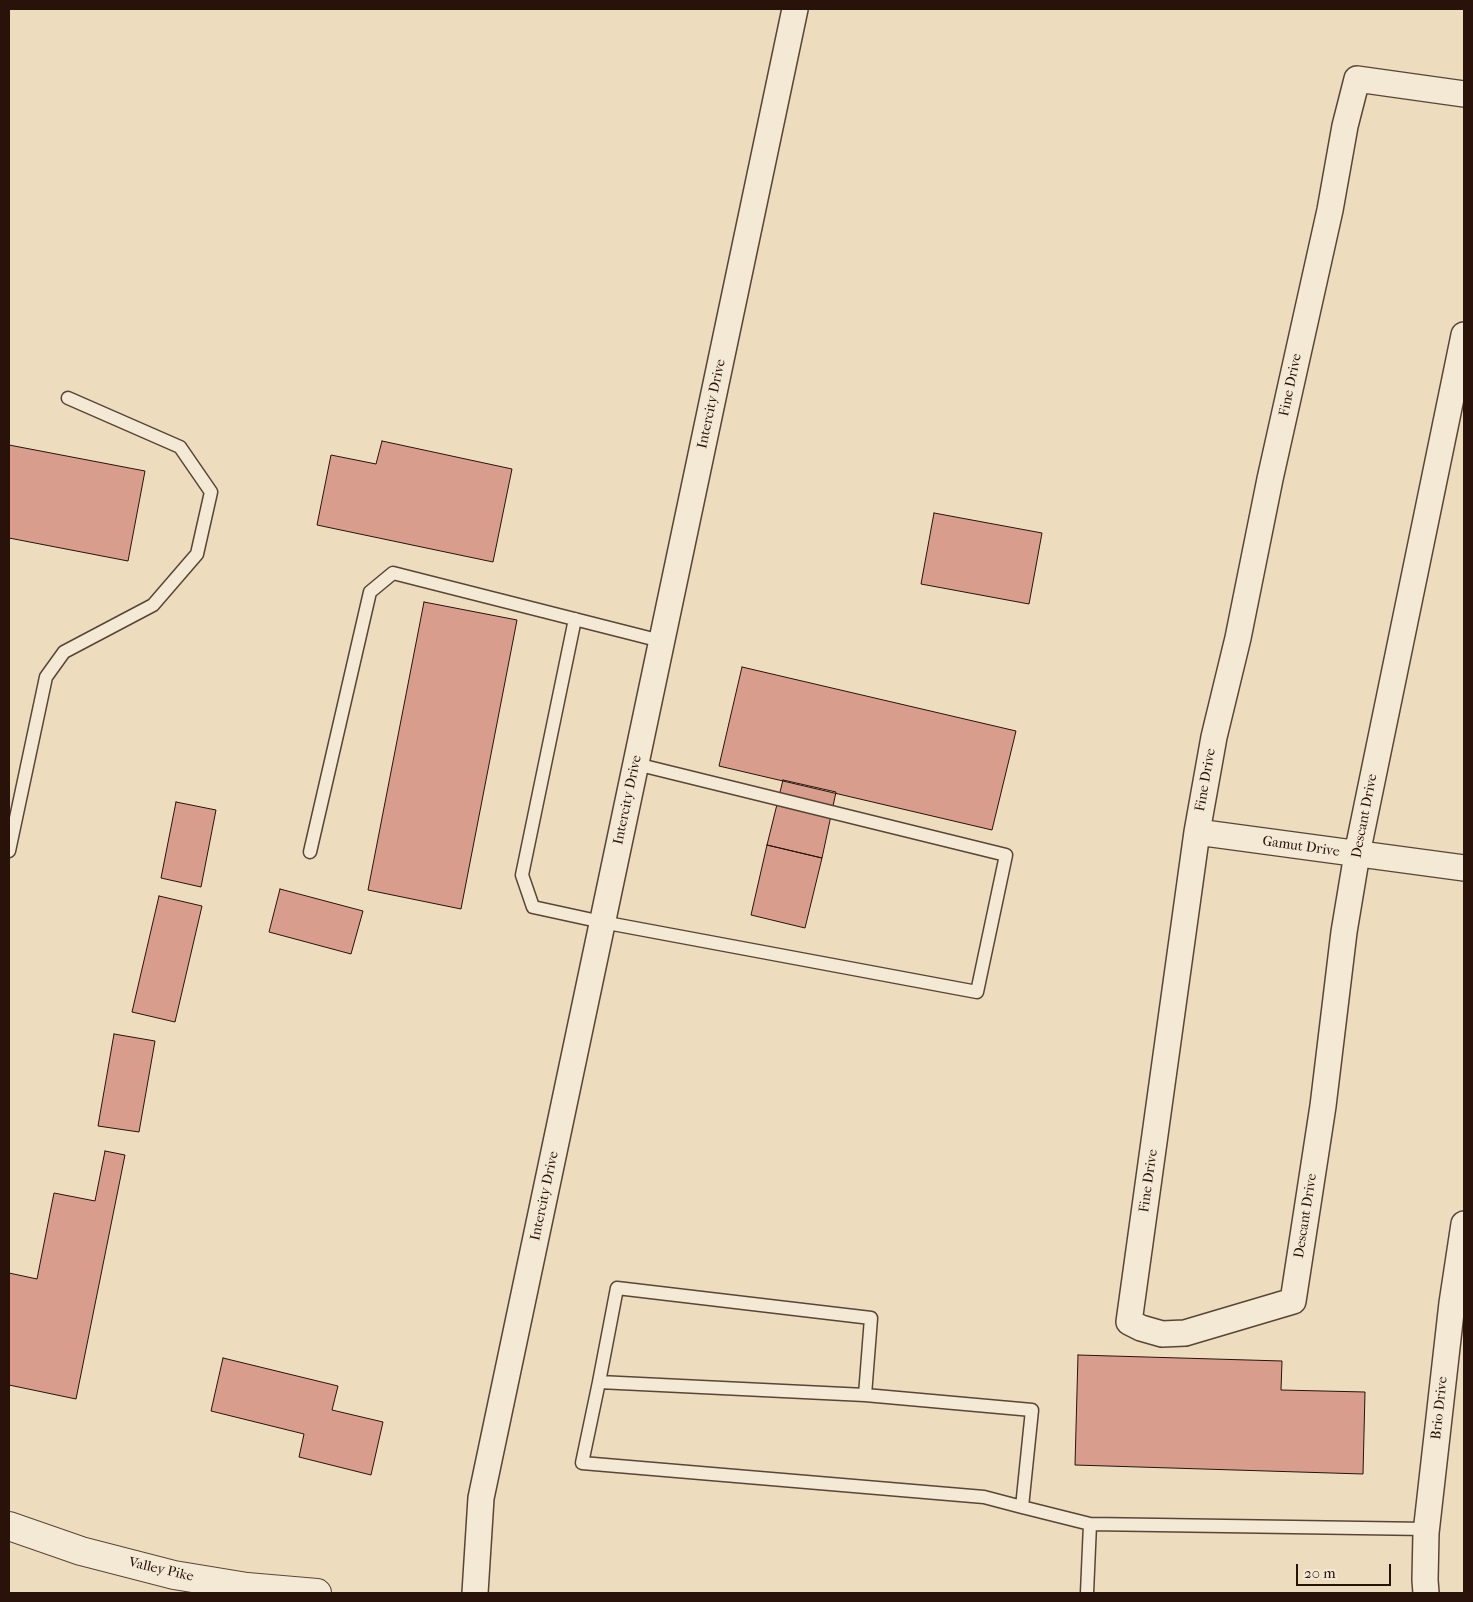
<!DOCTYPE html>
<style>
body{margin:0}
#map{position:relative;width:1473px;height:1602px;overflow:hidden;background:#edddbe;font-family:"IM FELL French Canon",serif}
canvas{display:block}
.frame{position:absolute;inset:0;border:10px solid #28120a;pointer-events:none}
.scale{position:absolute;left:1296px;top:1564px;width:95px;height:22px;box-sizing:border-box;border:2px solid #28120a;border-top:0;padding-left:6px;font-size:15px;line-height:18px;white-space:nowrap;color:#28120a;-webkit-text-stroke:4px #f3e9d5;paint-order:stroke}
</style>
<div id="map">
<canvas width="1473" height="1602"></canvas>
<div class="frame"></div>
<div class="scale">20 m</div>
</div>
<script>
const g = document.querySelector('canvas').getContext('2d');
g.lineJoin = 'round';
function fill(path, color) {
  g.fillStyle = color;
  g.fill(path, 'evenodd');
}
function toPath(rows) {
  const path = new Path2D();
  for (const r of rows) {
    path.moveTo(r[0], r[1]);
    for (let i = 2; i < r.length; i += 2) path.lineTo(r[i], r[i + 1]);
  }
  return path;
}
function stroke(path, color, width, dash) {
  g.strokeStyle = color;
  g.lineWidth = width;
  g.lineCap = dash ? 'butt' : 'round';
  g.setLineDash(dash || []);
  g.stroke(path);
}
function drawText(font, color, halo, rows, align = 'center') {
  g.font = font + ' "IM FELL French Canon",serif';
  g.lineWidth = 4;
  g.setLineDash([]);
  g.textBaseline = 'middle';
  g.strokeStyle = halo;
  g.fillStyle = color;
  for (const [text, x, y, turn = 0] of rows) {
    g.save();
    g.translate(x, y);
    g.rotate((+turn || 0) * Math.PI / 180);
    g.textAlign = isNaN(turn) ? turn : align;
    if (halo) g.strokeText(text, 0, 0);
    g.fillText(text, 0, 0);
    g.restore();
  }
}
const building = toPath([
 [382,441,512,469,493,562,317,525,331,455,376,464,382,441],
 [9,445,145,471,128,561,9,538,9,445],
 [934,513,1042,533,1029,604,921,584,934,513],
 [424,602,517,620,461,909,368,890,424,602],
 [742,667,1016,731,992,830,719,766,742,667],
 [783,780,836,792,822,858,767,845,783,780],
 [176,802,216,810,201,887,161,878,176,802],
 [767,845,822,858,805,928,751,915,767,845],
 [280,889,363,911,351,954,269,932,280,889],
 [159,896,202,906,175,1022,132,1012,159,896],
 [114,1034,155,1041,139,1132,98,1126,114,1034],
 [105,1151,125,1155,76,1399,9,1385,9,1273,37,1279,54,1193,95,1201,105,1151],
 [1078,1355,1282,1361,1281,1390,1365,1392,1363,1474,1075,1465,1078,1355],
 [223,1358,338,1386,332,1410,383,1422,371,1475,299,1457,304,1434,211,1411,223,1358]
]);
const service = toPath([
 [575,619,522,875,533,907,602,922,977,992,1006,855,636,764],
 [9,851,46,677,64,652,153,605,197,554,211,492,180,447,68,398],
 [310,852,370,592,393,573,661,641],
 [599,1382,582,1463,984,1497,1022,1507],
 [865,1395,599,1382,617,1288,871,1318,865,1395,1032,1410,1022,1507,1090,1524],
 [1087,1593,1090,1524,1427,1529]
]);
const minor = toPath([
 [1464,94,1357,79,1345,126,1330,210,1270,479,1238,638,1214,737,1197,832,1129,1322,1141,1328,1162,1334,1185,1333,1293,1301,1323,1106,1344,932,1357,854,1464,335],
 [1197,832,1464,868],
 [475,1593,481,1498,795,9],
 [1426,1593,1425,1580,1426,1533,1452,1303,1464,1224]
]);
const tertiary = toPath([
 [9,1526,81,1551,174,1575,247,1587,317,1593]
]);
const streetNames = [
 ["Fine Drive",1291,385,-78],
 ["Intercity Drive",712,404,-78],
 ["Fine Drive",1206,780,-80],
 ["Intercity Drive",628,800,-78],
 ["Descant Drive",1365,816,-79],
 ["Gamut Drive",1301,847,8],
 ["Fine Drive",1149,1181,-82],
 ["Intercity Drive",545,1196,-78],
 ["Descant Drive",1306,1216,-81],
 ["Brio Drive",1440,1408,-84],
 ["Valley Pike",161,1570,13]
];
fill(building, '#d99d8d');
stroke(building, '#28120a', 1);
stroke(service, '#594537', 15);
stroke(minor, '#594537', 28);
stroke(tertiary, '#594537', 30);
stroke(service, '#f3e9d5', 12);
stroke(minor, '#f3e9d5', 25);
stroke(tertiary, '#f3e9d5', 28);
drawText('14px', '#28120a', '#f3e9d5', streetNames);
</script>
